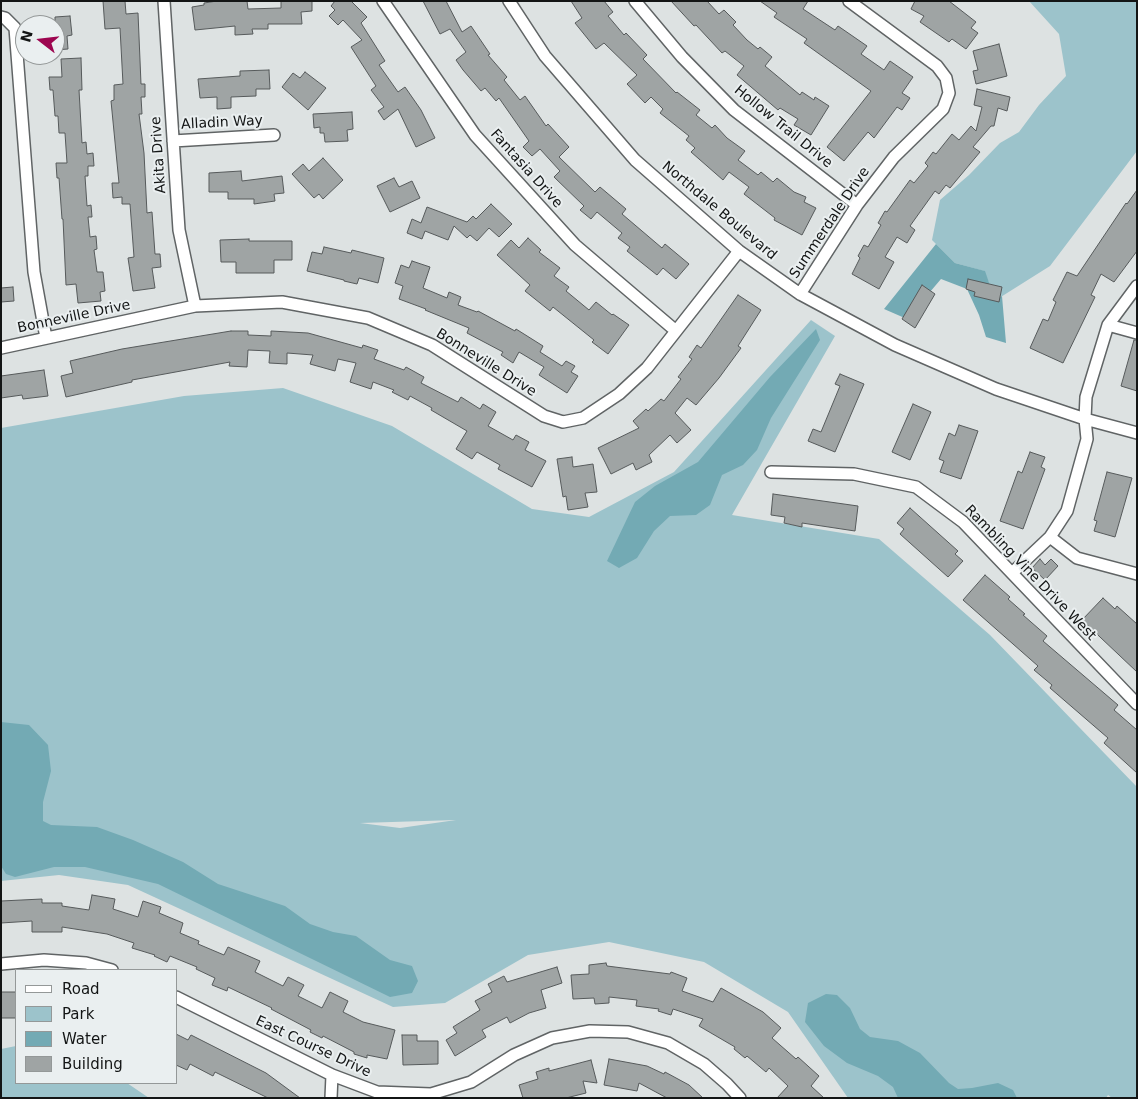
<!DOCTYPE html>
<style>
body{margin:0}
#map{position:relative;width:1138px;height:1099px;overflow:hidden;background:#dde2e2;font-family:"DejaVu Sans",sans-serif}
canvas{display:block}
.frame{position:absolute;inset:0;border:2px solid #131515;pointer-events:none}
.legend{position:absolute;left:15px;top:969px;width:162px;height:115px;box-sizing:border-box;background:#eaeff0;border:1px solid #949898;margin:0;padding:6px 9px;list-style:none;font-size:15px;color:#131515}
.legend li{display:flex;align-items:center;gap:10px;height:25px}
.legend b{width:25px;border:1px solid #949898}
.north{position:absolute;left:15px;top:15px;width:50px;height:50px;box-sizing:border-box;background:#eaeff0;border:1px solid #949898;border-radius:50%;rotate:286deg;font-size:14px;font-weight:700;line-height:20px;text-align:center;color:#131515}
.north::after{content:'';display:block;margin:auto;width:18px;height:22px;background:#9d0650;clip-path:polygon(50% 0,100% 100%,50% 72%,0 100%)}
</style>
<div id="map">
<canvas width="1138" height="1099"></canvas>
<div class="frame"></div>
<ul class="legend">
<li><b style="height:6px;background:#fff"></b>Road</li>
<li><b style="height:14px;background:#9cc3cb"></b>Park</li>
<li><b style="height:14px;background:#73aab4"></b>Water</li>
<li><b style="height:14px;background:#9fa4a4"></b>Building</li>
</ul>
<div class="north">N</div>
</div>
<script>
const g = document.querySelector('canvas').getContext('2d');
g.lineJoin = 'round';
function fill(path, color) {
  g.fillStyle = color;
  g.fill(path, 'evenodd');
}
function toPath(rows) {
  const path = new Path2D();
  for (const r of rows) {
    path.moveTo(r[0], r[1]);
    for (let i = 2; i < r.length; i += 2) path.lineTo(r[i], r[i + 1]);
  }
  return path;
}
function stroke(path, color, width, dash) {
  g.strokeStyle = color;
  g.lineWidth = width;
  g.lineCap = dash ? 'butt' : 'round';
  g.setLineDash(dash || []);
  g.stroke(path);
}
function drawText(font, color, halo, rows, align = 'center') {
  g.font = font + ' "DejaVu Sans",sans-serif';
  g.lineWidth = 4;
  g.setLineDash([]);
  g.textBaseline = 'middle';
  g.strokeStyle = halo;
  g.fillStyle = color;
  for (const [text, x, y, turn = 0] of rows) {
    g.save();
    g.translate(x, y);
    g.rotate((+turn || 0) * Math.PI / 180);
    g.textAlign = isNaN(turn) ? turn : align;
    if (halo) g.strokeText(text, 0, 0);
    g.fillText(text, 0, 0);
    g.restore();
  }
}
const green = toPath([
 [1029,1,1137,1,1137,151,1050,266,996,300,984,271,955,263,932,240,940,200,969,175,1000,143,1019,132,1039,105,1066,76,1059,34],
 [811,320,835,336,732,515,879,539,990,635,1137,787,1137,1098,1112,1098,1108,1095,1106,1098,848,1098,788,1012,704,962,609,942,528,955,445,1003,393,1007,128,885,59,875,1,881,1,428,184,396,283,388,392,426,532,509,589,517,674,472],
 [456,820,400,828,360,823],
 [16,1046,16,1083,127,1083,149,1098,1,1098,1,1049]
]);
const water = toPath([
 [936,244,955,263,985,271,995,300,1002,296,1006,343,986,337,979,315,967,289,941,279,907,319,884,309],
 [816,329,820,340,771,418,757,450,743,465,722,475,710,505,696,515,670,516,654,531,637,558,619,568,607,561,635,502,655,486,698,462,770,377],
 [1,722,29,725,48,745,51,771,43,802,43,821,51,825,97,827,133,840,183,862,218,884,285,906,310,924,333,932,356,936,390,960,412,966,418,981,412,993,390,997,158,884,85,867,54,867,15,877,6,874,1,866],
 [826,994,837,995,850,1008,860,1029,870,1037,898,1041,920,1053,949,1083,958,1089,972,1088,998,1083,1013,1090,1017,1098,898,1098,893,1087,878,1076,847,1063,824,1046,805,1022,808,1003]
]);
const building = toPath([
 [103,1,125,1,126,14,138,13,141,84,145,84,145,97,141,97,142,114,139,114,144,153,147,213,152,212,155,254,160,254,161,267,152,268,155,288,133,291,128,258,134,257,130,204,122,204,122,197,113,198,112,183,119,183,111,101,114,100,114,85,123,84,120,28,105,29,103,1],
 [217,1,247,1,248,9,281,8,281,1,312,1,312,11,301,12,302,24,268,24,268,29,252,29,253,34,235,35,235,26,195,30,192,7,204,5,204,3,217,1],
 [335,1,351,1,367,17,361,23,385,61,379,65,398,92,405,87,421,110,435,138,416,147,398,109,384,120,378,111,384,107,371,90,376,86,351,47,362,40,343,20,338,25,329,16,335,10,331,6,335,1],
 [423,1,446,1,462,32,471,26,490,54,488,55,507,77,504,80,520,100,525,96,546,126,548,124,569,147,559,157,595,192,600,187,626,209,622,214,662,248,665,244,689,264,676,279,663,268,657,275,627,251,630,247,618,238,622,233,597,212,591,219,580,210,584,206,554,177,560,171,540,149,532,156,523,147,529,141,499,98,496,101,485,88,481,91,463,70,456,60,466,52,450,29,440,34,423,1],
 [571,1,604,1,613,12,608,16,624,35,626,33,647,55,643,59,676,93,677,92,700,110,696,115,712,128,715,125,727,138,745,151,738,160,758,175,761,172,773,182,777,178,794,192,806,197,804,202,816,208,802,235,774,220,775,218,744,194,749,187,729,172,723,180,691,152,695,148,686,140,689,136,660,113,663,109,651,97,645,103,627,84,637,75,604,43,596,49,575,23,582,18,571,1],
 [671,1,707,1,719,14,724,10,736,22,733,25,747,40,758,49,760,47,772,57,765,66,800,95,802,92,814,100,815,97,829,106,811,135,794,125,798,119,780,108,778,110,737,75,744,66,725,51,722,53,696,25,694,26,671,1],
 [760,1,808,1,803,9,835,30,838,26,867,46,861,54,884,70,890,61,913,77,902,93,910,98,902,110,897,107,874,138,868,132,844,161,827,147,871,91,804,43,807,39,774,17,777,13,760,1],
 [915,1,949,1,976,22,971,28,978,33,966,49,952,39,949,42,920,22,924,16,911,9,915,1],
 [70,16,72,35,67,36,68,49,55,50,55,17,70,16],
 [999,44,1007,76,976,84,973,71,978,70,973,51,999,44],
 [81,58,82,90,79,90,82,143,86,142,87,154,93,153,94,166,88,166,88,176,85,176,87,206,91,205,92,217,88,217,90,237,96,236,97,249,94,250,97,272,103,272,105,291,100,292,101,301,78,303,76,284,66,285,63,219,62,219,59,178,57,178,56,163,67,163,65,133,59,133,58,116,55,116,53,90,50,90,49,77,62,77,61,59,81,58],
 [269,70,270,89,256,89,256,96,231,97,231,108,217,109,217,97,200,98,198,79,240,76,240,71,269,70],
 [305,72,326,88,308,110,282,87,293,73,300,78,305,72],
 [977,89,1010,97,1007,111,998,108,994,126,991,126,973,147,980,152,950,188,946,185,939,194,935,191,910,226,915,230,907,243,897,237,885,257,894,262,879,289,852,274,860,258,858,256,864,245,868,247,881,225,878,223,885,211,887,212,910,180,914,183,928,166,925,163,933,152,936,154,952,134,959,140,971,126,976,131,982,107,974,105,977,89],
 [352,112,353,129,347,130,348,141,325,142,324,133,320,133,320,127,314,128,313,114,352,112],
 [323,158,343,180,323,199,319,194,314,198,292,174,303,164,309,171,323,158],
 [241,171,242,181,282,176,284,193,274,194,275,201,254,204,254,199,228,199,228,192,209,192,209,173,241,171],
 [394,178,399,187,412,181,420,198,390,212,377,186,394,178],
 [1137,190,1137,251,1114,282,1101,274,1091,295,1095,297,1063,363,1030,348,1043,319,1048,321,1056,302,1053,300,1067,272,1077,276,1126,203,1127,204,1137,190],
 [491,204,512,224,499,237,489,228,477,241,470,235,467,238,454,226,448,240,425,231,422,239,407,233,412,219,421,223,427,207,467,222,473,216,476,219,491,204],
 [528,238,541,250,539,252,560,268,554,276,569,287,566,291,589,310,596,302,612,315,613,314,629,325,608,354,592,342,594,340,553,307,550,311,525,291,530,285,497,255,511,240,519,248,528,238],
 [249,239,249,241,292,241,292,260,274,260,274,273,236,273,236,262,221,262,220,240,249,239],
 [324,247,351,253,352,250,384,258,378,283,359,278,357,284,344,281,344,280,307,271,312,252,322,254,324,247],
 [412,261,430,267,423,288,447,298,449,292,461,297,458,305,477,312,478,311,515,331,516,329,543,346,540,352,562,366,566,361,575,366,571,372,578,376,567,393,539,375,544,367,519,352,513,363,501,355,503,352,467,333,469,328,425,310,426,309,399,299,403,286,395,283,401,265,409,268,412,261],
 [968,279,1002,287,999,302,974,296,975,292,966,289,968,279],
 [922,285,935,294,915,328,902,319,922,285],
 [13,287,14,301,1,302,1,288,13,287],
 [738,295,761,310,738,346,741,348,719,378,696,405,687,398,675,413,691,430,677,443,670,435,649,455,652,462,636,470,633,463,611,474,598,448,639,428,633,421,646,409,648,411,661,399,664,401,681,379,678,377,692,359,689,357,697,345,701,348,738,295],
 [231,331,248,331,248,335,271,336,271,331,308,333,362,348,363,345,378,350,374,359,404,370,406,367,424,377,421,383,458,402,461,397,480,409,483,404,496,412,488,426,513,440,516,435,529,442,525,450,546,461,532,487,498,469,500,465,477,452,472,459,456,449,467,431,431,410,432,408,410,396,408,400,392,392,394,390,373,382,371,389,350,382,356,363,338,359,335,371,310,364,313,355,287,353,287,364,269,363,270,351,248,350,247,367,229,366,230,362,132,380,132,382,66,397,61,376,73,373,70,361,122,349,231,331],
 [1134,340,1137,340,1137,391,1121,386,1134,340],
 [44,370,48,396,23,399,22,395,1,398,1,376,44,370],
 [840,374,864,384,835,452,808,441,813,429,821,432,840,386,835,384,840,374],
 [913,404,931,412,910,460,892,452,913,404],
 [959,425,978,431,961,479,940,472,944,461,939,459,949,433,955,436,959,425],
 [1030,452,1045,457,1041,467,1045,469,1023,529,1000,521,1018,471,1022,473,1030,452],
 [572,457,573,467,593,464,597,492,585,493,588,507,568,510,566,496,563,497,557,459,572,457],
 [1107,472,1132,478,1115,537,1094,531,1097,521,1094,520,1107,472],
 [773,494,858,506,855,531,802,523,802,527,784,523,785,517,771,515,773,494],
 [910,508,958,551,955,554,963,561,948,577,900,534,904,529,897,523,910,508],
 [1040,559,1045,565,1051,559,1058,566,1045,580,1032,568,1040,559],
 [985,575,1010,597,1008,599,1025,614,1023,615,1047,636,1043,641,1118,705,1114,710,1137,730,1137,773,1104,743,1108,738,1050,688,1052,685,1034,670,1038,666,963,600,985,575],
 [1103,598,1115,609,1117,606,1137,624,1137,672,1082,620,1103,598],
 [92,895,115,899,113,909,138,917,143,901,161,907,159,913,183,923,180,933,199,941,198,944,224,955,228,947,260,961,255,972,283,986,288,977,304,985,298,996,322,1008,330,992,348,1001,343,1012,363,1022,395,1030,387,1059,367,1055,367,1058,354,1054,354,1052,323,1036,322,1038,310,1032,311,1030,271,1009,272,1008,228,987,227,991,212,985,215,978,196,969,197,967,170,956,167,962,154,956,155,955,132,948,134,943,107,934,62,927,62,932,32,932,32,921,1,923,1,901,42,899,42,903,62,903,62,906,89,910,92,895],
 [606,963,607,966,670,974,671,972,687,978,682,991,713,1002,721,988,763,1012,781,1028,772,1038,796,1059,798,1057,819,1076,811,1086,824,1098,777,1098,788,1086,769,1068,766,1072,747,1056,745,1058,734,1049,735,1047,699,1026,703,1019,673,1009,671,1015,658,1011,659,1009,636,1006,637,1000,609,997,609,1003,595,1004,594,998,573,999,571,975,589,974,589,965,606,963],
 [557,967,562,983,541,990,546,1008,529,1013,510,1023,507,1017,482,1030,486,1037,455,1056,446,1040,457,1033,453,1027,480,1010,475,1001,492,992,488,984,504,976,507,982,557,967],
 [1,992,16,992,16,1018,1,1018,1,992],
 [176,1034,188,1040,191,1035,266,1073,300,1098,268,1098,215,1072,213,1076,190,1064,187,1070,176,1065,176,1034],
 [402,1035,417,1035,417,1041,438,1041,438,1064,403,1065,402,1035],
 [609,1059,647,1066,664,1074,665,1072,689,1085,703,1098,667,1098,639,1083,637,1091,604,1085,609,1059],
 [591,1060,597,1083,583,1081,586,1093,566,1098,523,1098,519,1085,538,1079,536,1072,549,1068,549,1071,591,1060]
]);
const street = toPath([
 [164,1,179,230,195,306],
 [383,1,475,135,575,245,676,331],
 [509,1,545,56,635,160,739,251,800,294,895,345,996,389,1085,419,1137,433],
 [635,1,682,57,734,110,857,205],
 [1,17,5,18,15,28,34,272,46,338],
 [173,141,274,135],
 [800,294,857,205,894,157,943,109,949,93,946,78,937,66,849,1],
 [1108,325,1137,333],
 [1,348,195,306,282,302,368,318,432,345,544,416,563,422,583,418,619,394,647,368,739,251],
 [771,472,854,474,916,487,963,522,1137,704],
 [1050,537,1077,558,1137,574],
 [1012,573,1050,537,1067,511,1087,439,1085,419,1086,397,1108,325,1137,286],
 [1,964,44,960,86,963,112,970],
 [176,997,332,1075,377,1092,431,1094,471,1082,514,1055,552,1038,590,1031,628,1032,668,1043,704,1064,727,1084,740,1098],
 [331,1098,332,1075]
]);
const streetNames = [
 ["Alladin Way",222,123,-3],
 ["Hollow Trail Drive",783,127,39],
 ["Akita Drive",159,155,-94],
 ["Fantasia Drive",526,169,48],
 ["Northdale Boulevard",719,211,40],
 ["Summerdale Drive",830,223,-56],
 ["Bonneville Drive",74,317,-12],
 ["Bonneville Drive",486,363,32],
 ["Rambling Vine Drive West",1030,573,46],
 ["East Course Drive",313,1047,25]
];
fill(green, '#9cc3cb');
fill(water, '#73aab4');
fill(building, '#9fa4a4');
stroke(building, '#565a5b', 1);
stroke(street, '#606465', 14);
stroke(street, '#fff', 11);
drawText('14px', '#131515', '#eaeff0', streetNames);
</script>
